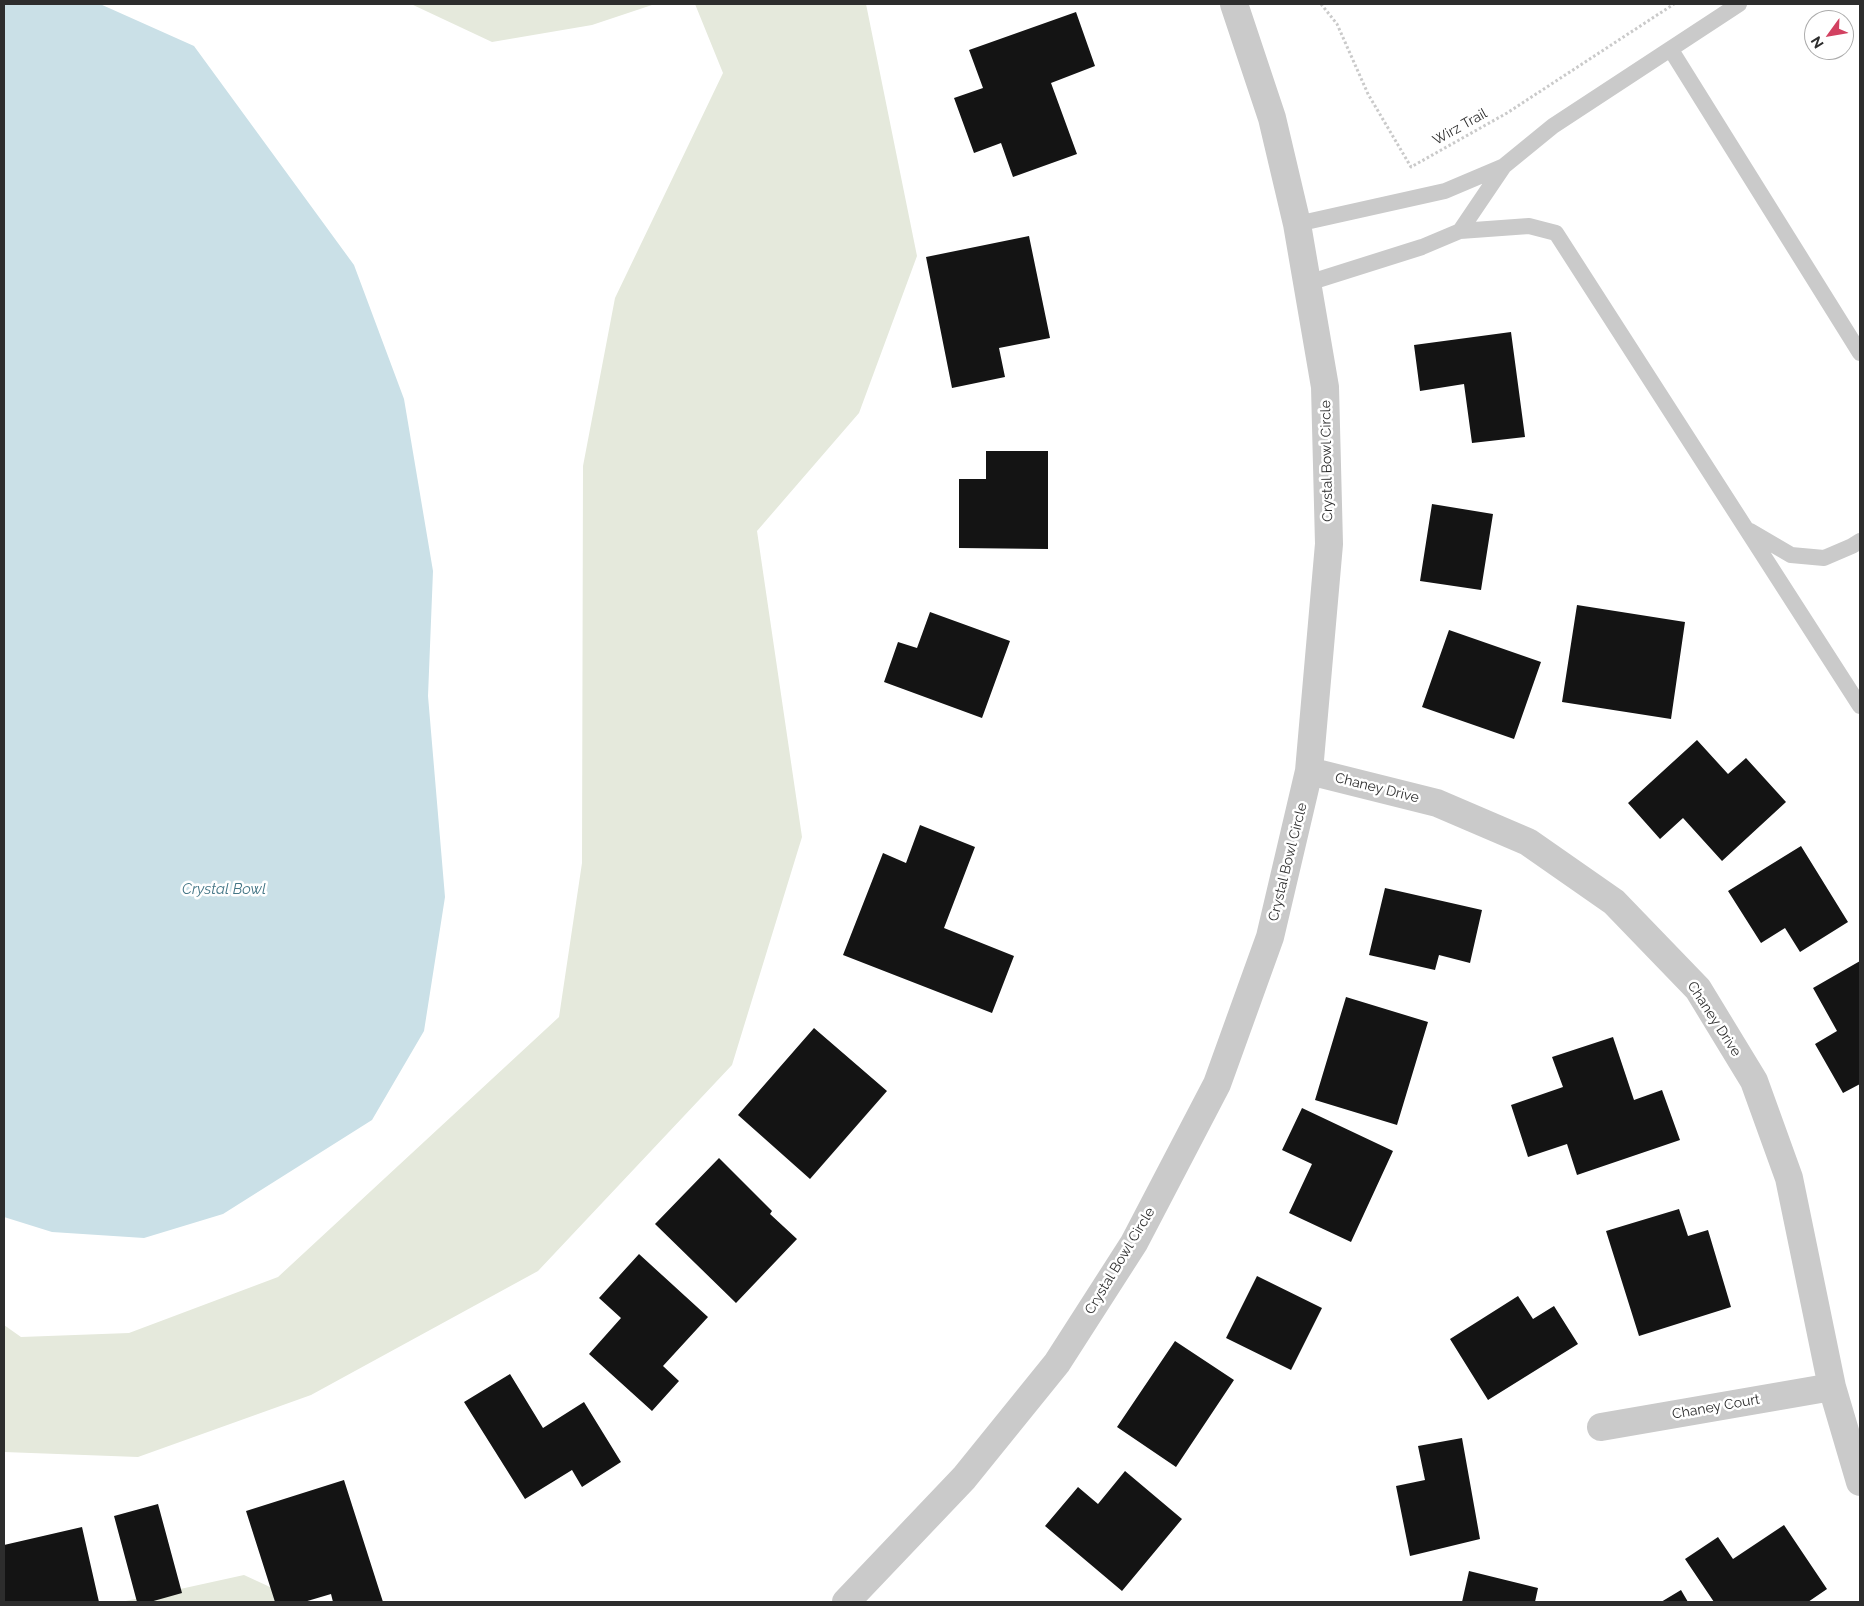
<!DOCTYPE html>
<style>
body{margin:0}
#map{position:relative;width:1864px;height:1606px;overflow:hidden;background:#fff;font-family:Raleway,sans-serif}
canvas{display:block}
.frame{position:absolute;inset:0;border:5px solid #2d2d2d;pointer-events:none}
.north{position:absolute;left:1804px;top:10px;width:50px;height:50px;box-sizing:border-box;background:#fff;border:1px solid #ababab;border-radius:50%;rotate:238deg;font-size:14px;font-weight:700;line-height:20px;text-align:center;color:#2d2d2d}
.north::after{content:'';display:block;margin:auto;width:18px;height:22px;background:#d24161;clip-path:polygon(50% 0,100% 100%,50% 72%,0 100%)}
</style>
<div id="map">
<canvas width="1864" height="1606"></canvas>
<div class="frame"></div>
<div class="north">N</div>
</div>
<script>
const g = document.querySelector('canvas').getContext('2d');
g.lineJoin = 'round';
function fill(path, color) {
  g.fillStyle = color;
  g.fill(path, 'evenodd');
}
function toPath(rows) {
  const path = new Path2D();
  for (const r of rows) {
    path.moveTo(r[0], r[1]);
    for (let i = 2; i < r.length; i += 2) path.lineTo(r[i], r[i + 1]);
  }
  return path;
}
function stroke(path, color, width, dash) {
  g.strokeStyle = color;
  g.lineWidth = width;
  g.lineCap = dash ? 'butt' : 'round';
  g.setLineDash(dash || []);
  g.stroke(path);
}
function drawText(font, color, halo, rows, align = 'center') {
  g.font = font + ' Raleway,sans-serif';
  g.lineWidth = 5;
  g.setLineDash([]);
  g.textBaseline = 'middle';
  g.strokeStyle = halo;
  g.fillStyle = color;
  for (const [text, x, y, turn = 0] of rows) {
    g.save();
    g.translate(x, y);
    g.rotate((+turn || 0) * Math.PI / 180);
    g.textAlign = isNaN(turn) ? turn : align;
    if (halo) g.strokeText(text, 0, 0);
    g.fillText(text, 0, 0);
    g.restore();
  }
}
const green = toPath([
 [411,4,655,4,592,25,492,42],
 [695,4,866,4,917,256,859,413,757,531,802,837,732,1065,538,1271,311,1395,138,1457,4,1452,4,1325,21,1337,129,1333,278,1277,559,1017,582,863,583,466,615,298,723,73],
 [244,1575,296,1599,296,1602,121,1602]
]);
const water = toPath([
 [4,4,100,4,194,46,354,265,404,399,433,571,428,696,445,897,424,1031,372,1120,223,1214,144,1238,52,1232,4,1217]
]);
const building = toPath([
 [1076,12,1095,66,1051,83,1077,154,1013,177,1001,143,974,153,954,98,983,88,969,50],
 [1029,236,1050,338,999,348,1005,377,952,388,926,257],
 [1511,332,1525,437,1472,443,1464,384,1420,391,1414,345],
 [986,451,1048,451,1048,549,959,548,959,479,986,479],
 [1432,504,1493,514,1481,590,1420,581],
 [1577,605,1685,622,1671,719,1562,702],
 [930,612,1010,641,982,718,884,682,898,642,917,648],
 [1449,630,1541,662,1514,739,1422,707],
 [1697,740,1728,774,1746,758,1786,802,1722,861,1683,818,1660,839,1628,803],
 [920,825,975,847,944,928,1014,956,992,1013,843,955,883,853,906,863],
 [1801,846,1848,922,1800,952,1785,928,1761,943,1728,891],
 [1385,888,1482,910,1470,963,1439,955,1435,970,1369,955],
 [1860,961,1860,1084,1843,1093,1815,1044,1837,1031,1813,988],
 [1346,997,1428,1022,1397,1125,1315,1100],
 [814,1028,887,1091,810,1179,738,1115],
 [1613,1037,1634,1100,1662,1090,1680,1140,1577,1175,1567,1144,1528,1157,1511,1105,1563,1087,1552,1057],
 [1302,1108,1393,1151,1351,1242,1289,1213,1312,1164,1282,1150],
 [719,1158,772,1211,770,1214,797,1239,736,1303,655,1224],
 [1679,1209,1688,1236,1708,1230,1731,1307,1639,1336,1606,1231],
 [639,1254,708,1317,663,1366,679,1381,652,1411,589,1354,621,1318,599,1298],
 [1257,1276,1322,1308,1291,1370,1226,1338],
 [1518,1296,1533,1319,1554,1306,1578,1344,1488,1400,1450,1339],
 [1175,1341,1234,1380,1176,1467,1117,1427],
 [510,1374,543,1428,584,1402,621,1462,582,1487,572,1470,525,1499,464,1402],
 [1462,1438,1480,1539,1410,1556,1396,1486,1425,1480,1418,1446],
 [1125,1471,1182,1519,1122,1591,1045,1526,1078,1487,1098,1504],
 [344,1480,383,1602,333,1602,331,1594,304,1602,275,1602,246,1511],
 [158,1504,182,1593,150,1602,137,1602,114,1516],
 [1784,1525,1827,1589,1808,1602,1714,1602,1685,1559,1718,1537,1733,1559],
 [82,1527,99,1602,4,1602,4,1545],
 [1469,1571,1538,1588,1535,1602,1462,1602],
 [1681,1590,1688,1602,1661,1602]
]);
const path = toPath([
 [1321,4,1337,24,1368,94,1411,167,1507,113,1674,4]
]);
const lane = toPath([
 [1671,50,1860,353],
 [1297,224,1445,191,1504,166],
 [1460,231,1529,226,1556,233,1860,706],
 [1308,283,1422,247,1460,231,1504,166,1553,126,1739,4],
 [1750,531,1791,555,1824,558,1852,546,1860,541]
]);
const street = toPath([
 [1309,771,1437,803,1528,842,1614,902,1698,989,1754,1081,1789,1178,1832,1387,1860,1482],
 [1601,1427,1832,1387],
 [846,1602,964,1478,1057,1363,1134,1243,1217,1084,1270,937,1309,771,1329,544,1325,387,1297,224,1272,118,1234,4]
]);
const streetNames = [
 ["Wirz Trail",1460,127,-29],
 ["Crystal Bowl Circle",1327,461,-91],
 ["Chaney Drive",1377,788,14],
 ["Crystal Bowl Circle",1288,862,-76],
 ["Chaney Drive",1714,1019,57],
 ["Crystal Bowl Circle",1120,1261,-59],
 ["Chaney Court",1716,1407,-10]
];
const waterNames = [
 ["Crystal Bowl",224,889]
];
fill(green, '#e5e9dc');
fill(water, '#cae0e7');
fill(building, '#141414');
stroke(path, '#cacaca', 3, [2.5, 2.5]);
stroke(lane, '#cacaca', 16);
stroke(street, '#cacaca', 28);
drawText('14px', '#2d2d2d', '#fff', streetNames);
drawText('italic 15px', '#447686', '#fff', waterNames);
</script>
